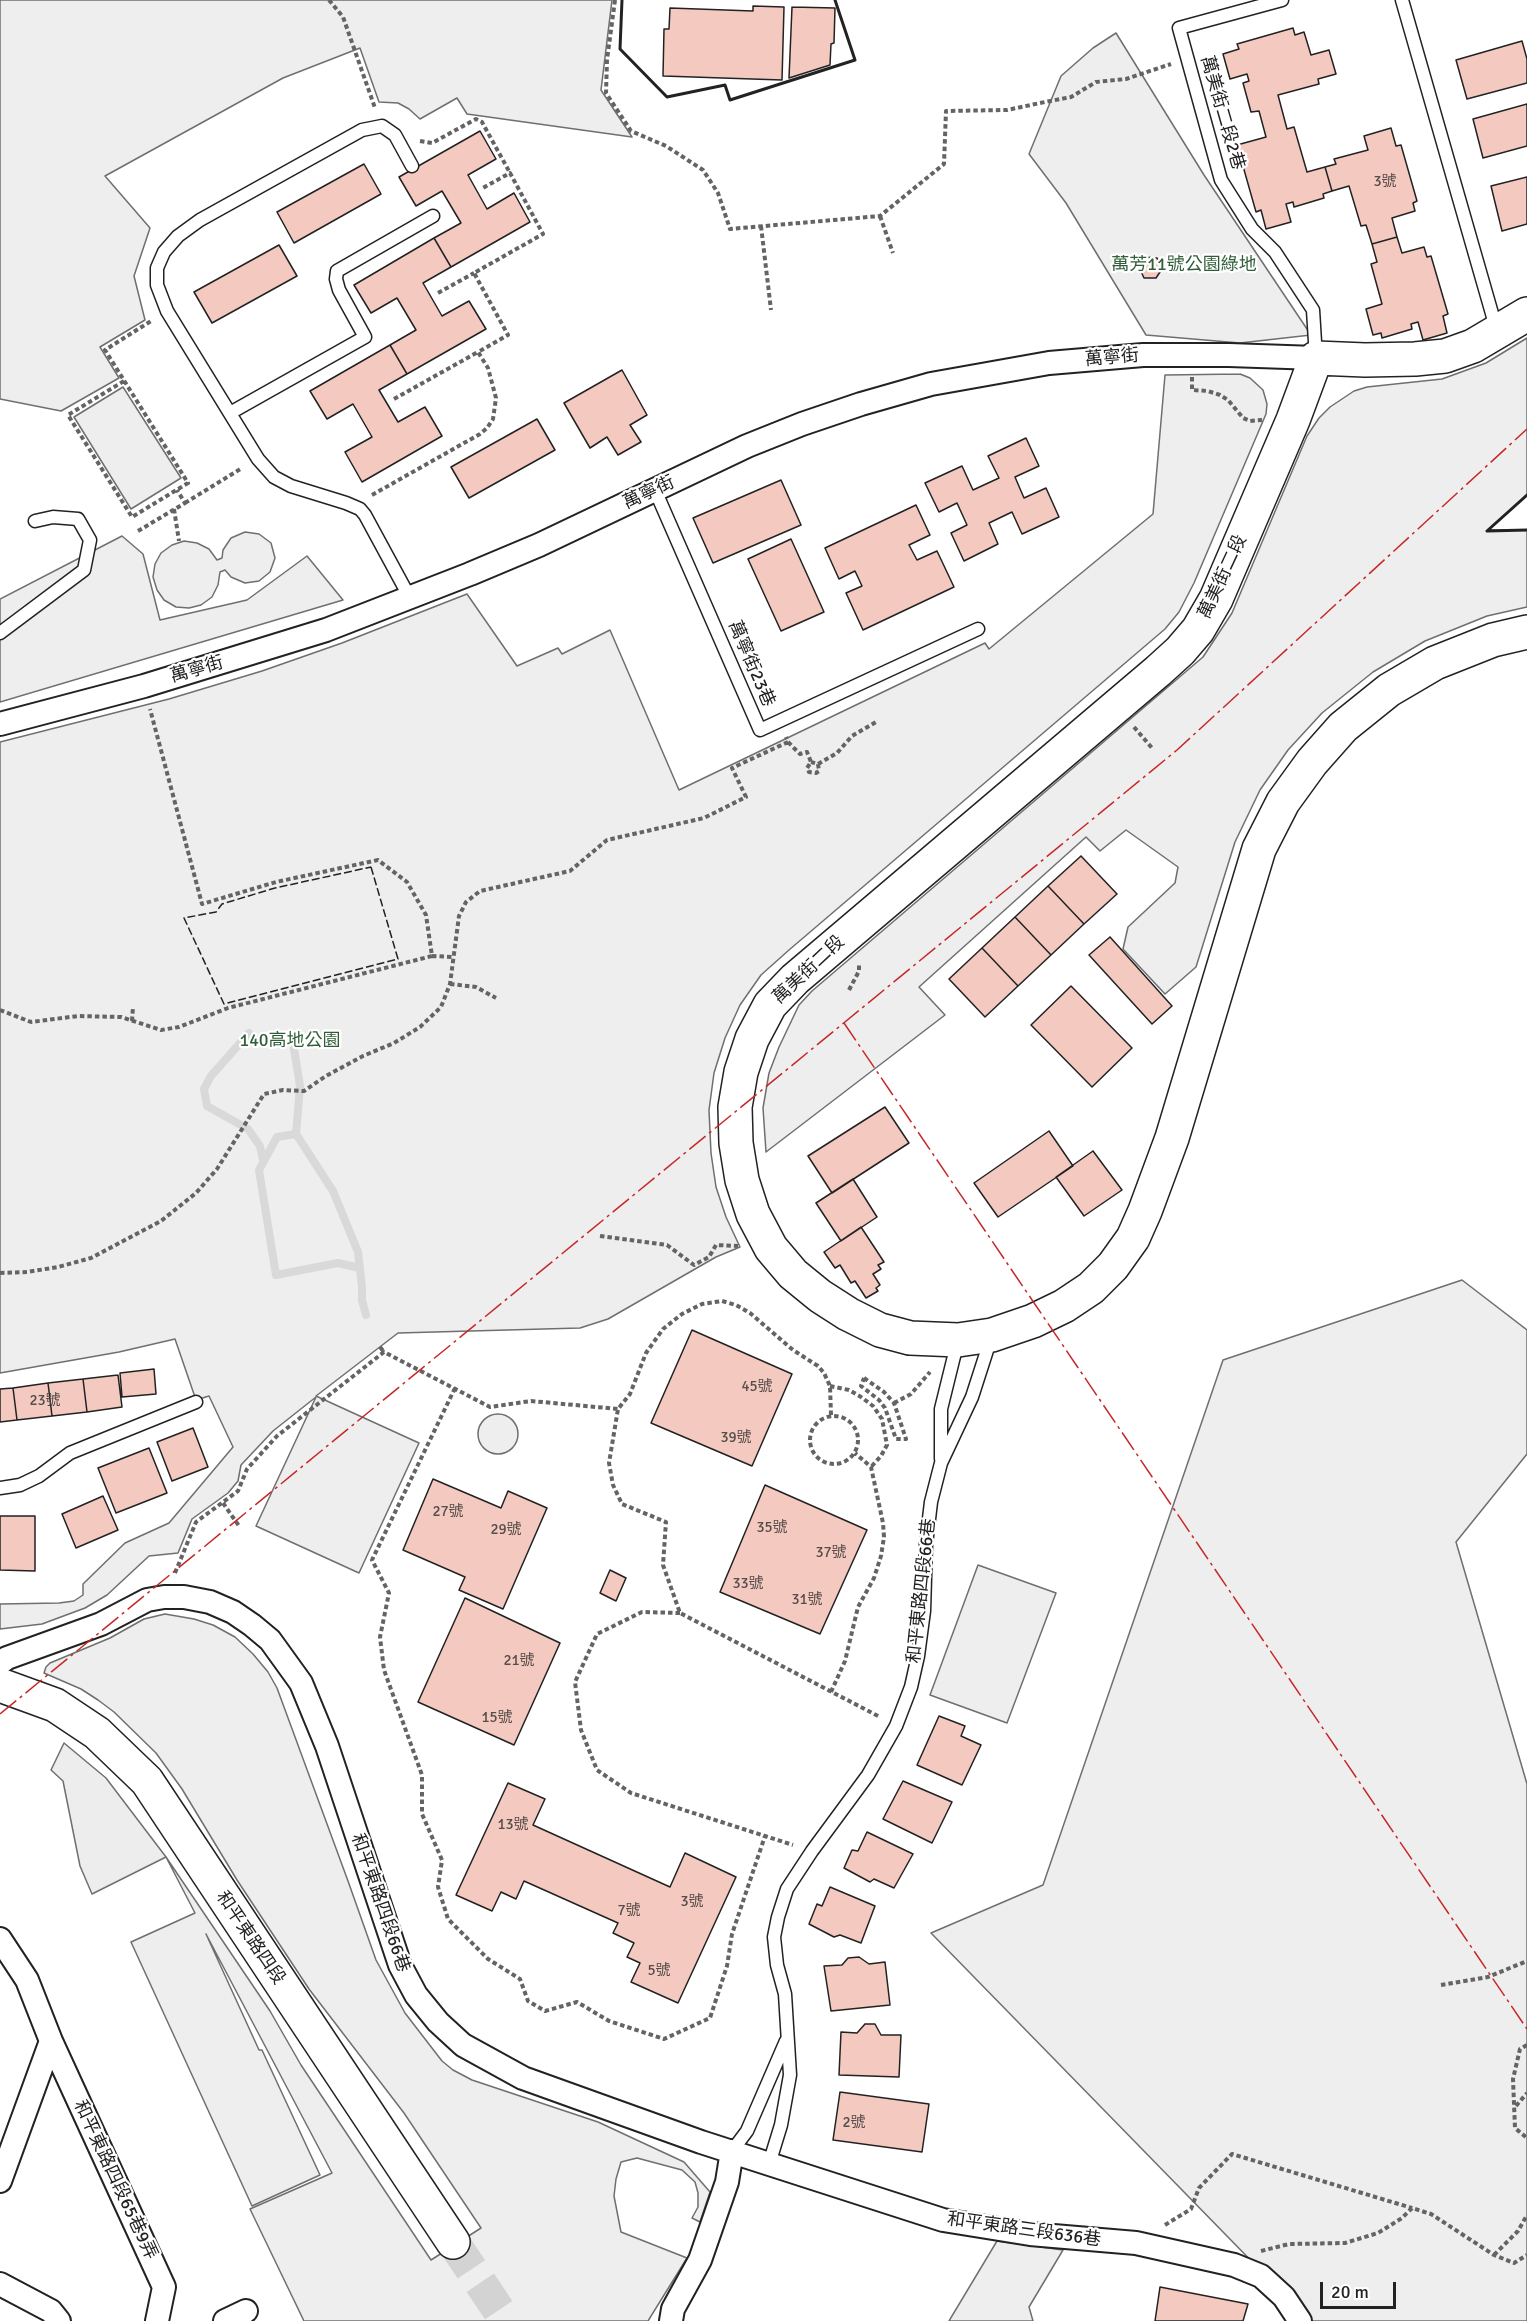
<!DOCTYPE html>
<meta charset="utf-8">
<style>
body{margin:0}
#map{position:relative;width:1527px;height:2321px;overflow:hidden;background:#fff;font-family:Signika,sans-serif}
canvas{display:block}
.scale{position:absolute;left:1320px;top:2282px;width:76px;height:27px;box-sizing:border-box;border:3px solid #222;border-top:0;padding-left:8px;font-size:18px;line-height:21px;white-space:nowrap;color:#222;-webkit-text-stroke:4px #fff;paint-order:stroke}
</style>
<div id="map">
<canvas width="1527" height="2321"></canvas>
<div class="scale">20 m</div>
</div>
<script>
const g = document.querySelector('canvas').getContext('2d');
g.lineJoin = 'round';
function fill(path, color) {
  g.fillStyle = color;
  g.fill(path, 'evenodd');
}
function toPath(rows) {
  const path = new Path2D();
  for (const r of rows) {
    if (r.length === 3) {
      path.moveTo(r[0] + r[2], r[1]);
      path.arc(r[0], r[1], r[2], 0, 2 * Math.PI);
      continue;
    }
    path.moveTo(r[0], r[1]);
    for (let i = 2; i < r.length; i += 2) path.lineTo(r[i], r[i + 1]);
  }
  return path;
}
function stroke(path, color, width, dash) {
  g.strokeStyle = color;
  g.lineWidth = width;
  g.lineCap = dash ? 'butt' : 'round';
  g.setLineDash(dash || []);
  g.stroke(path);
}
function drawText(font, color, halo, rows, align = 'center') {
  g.font = font + ' Signika,"Noto Sans TC",sans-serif';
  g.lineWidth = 4.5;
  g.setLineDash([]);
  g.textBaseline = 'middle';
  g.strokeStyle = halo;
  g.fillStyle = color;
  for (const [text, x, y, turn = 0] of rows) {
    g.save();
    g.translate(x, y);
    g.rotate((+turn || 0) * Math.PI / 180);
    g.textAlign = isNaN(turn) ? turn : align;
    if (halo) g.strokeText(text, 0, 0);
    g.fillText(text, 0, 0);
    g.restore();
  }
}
const green = toPath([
 [0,0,612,0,601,90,632,137,467,114,457,98,420,119,409,109,398,103,379,102,360,48,283,78,105,176,150,228,134,276,145,320,100,347,119,378,61,411,0,399,0,0],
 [1116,33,1204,175,1311,335,1240,343,1146,335,1066,203,1029,154,1061,76,1093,48,1116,33],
 [1527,338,1527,495,1488,530,1527,530,1527,607,1487,616,1425,641,1373,672,1322,713,1288,750,1260,790,1235,842,1196,967,1165,994,1123,949,1128,927,1175,883,1178,867,1126,830,1100,851,1086,837,919,987,945,1015,766,1152,763,1108,769,1073,779,1047,799,1005,812,991,1203,657,1232,613,1307,436,1319,418,1330,407,1354,391,1367,387,1442,379,1486,363,1527,338],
 [1240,374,1250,378,1263,390,1267,404,1266,414,1194,583,1179,612,1165,629,789,950,761,975,740,1005,725,1038,714,1073,709,1110,711,1153,716,1187,726,1217,740,1247,716,1257,608,1319,580,1328,398,1333,316,1396,419,1443,359,1573,256,1526,316,1397,273,1431,241,1465,238,1481,228,1493,192,1519,178,1553,149,1556,107,1595,85,1608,42,1624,0,1629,0,1604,59,1603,74,1601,83,1595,83,1584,125,1543,169,1523,233,1447,209,1396,196,1400,175,1339,119,1352,0,1373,0,742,169,699,262,671,342,643,467,594,517,666,558,648,562,654,610,630,679,790,985,643,989,649,1153,514,1165,375,1240,374],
 [123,387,181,478,131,509,74,417,123,387],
 [245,532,259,534,271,543,275,558,270,572,259,581,245,583,231,577,225,570,220,572,218,585,212,597,201,605,189,608,176,607,164,600,157,590,153,577,155,564,161,553,172,545,184,541,197,543,209,549,217,560,222,558,223,550,231,538,245,532],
 [122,536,143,554,160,620,247,600,307,556,343,600,0,702,0,599,122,536],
 [1462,1280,1527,1330,1527,1454,1456,1542,1527,1784,1527,2321,1310,2321,931,1933,1043,1885,1223,1360,1462,1280],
 [498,1434,20],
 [978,1565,1056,1593,1007,1723,930,1695,978,1565],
 [165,1614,194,1619,213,1625,235,1637,253,1654,268,1672,277,1688,348,1881,376,1960,405,2013,442,2061,453,2070,472,2080,598,2122,684,2162,710,2192,700,2222,692,2218,698,2207,698,2193,695,2182,682,2170,637,2158,621,2162,616,2179,614,2196,621,2232,687,2258,648,2321,304,2321,250,2209,332,2173,206,1934,259,2050,262,2050,320,2175,252,2206,131,1942,195,1913,166,1857,270,2011,301,2065,431,2260,481,2228,404,2113,309,1989,237,1880,182,1789,156,1753,114,1712,98,1700,81,1689,44,1673,46,1667,50,1663,110,1638,144,1619,165,1614],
 [997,2241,1063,2250,1029,2307,1033,2321,949,2321,997,2241]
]);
const parking = toPath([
 [64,1743,106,1778,166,1857,92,1894,80,1866,63,1781,51,1770,64,1743]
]);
const stream = toPath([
 [249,1033,211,1076,204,1089,207,1106,248,1129,260,1146,263,1160],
 [294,1049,300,1086,296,1134],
 [360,1268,338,1263,276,1275,259,1170,277,1137,296,1134,333,1191,358,1252,362,1287,362,1300,366,1315]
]);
const building = toPath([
 [753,6,784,7,782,80,663,76,664,29,669,29,670,8,753,11,753,6],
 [792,7,835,8,834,43,831,44,830,65,789,78,792,7],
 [1293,28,1295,35,1304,32,1311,55,1329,50,1336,74,1318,79,1319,84,1278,95,1287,129,1294,127,1307,172,1325,167,1332,191,1323,194,1324,198,1294,207,1293,202,1286,204,1291,222,1266,229,1261,210,1256,212,1237,145,1266,137,1259,111,1251,112,1243,83,1249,81,1247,74,1230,79,1223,54,1239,49,1237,44,1293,28],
 [1522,41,1527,59,1527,83,1467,99,1456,60,1522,41],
 [1527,104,1527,146,1483,158,1473,119,1527,104],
 [1391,128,1396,146,1401,145,1417,201,1413,203,1415,211,1392,218,1397,237,1372,244,1366,225,1361,226,1349,186,1332,191,1325,167,1336,164,1334,159,1368,150,1364,136,1391,128],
 [480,131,496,159,468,175,487,209,514,193,530,222,451,267,434,238,461,223,442,191,416,206,399,177,480,131],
 [364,164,381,194,294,243,277,212,364,164],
 [1527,177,1527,224,1502,231,1491,186,1527,177],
 [1397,237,1402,253,1424,247,1427,257,1431,256,1448,314,1443,316,1447,333,1423,340,1418,322,1411,324,1412,329,1382,338,1381,333,1373,335,1366,309,1382,304,1371,264,1377,262,1372,244,1397,237],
 [434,238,451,267,423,283,442,316,469,301,486,329,407,374,390,345,416,330,397,298,371,313,354,285,434,238],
 [279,245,297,276,212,323,194,292,279,245],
 [1145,257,1157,258,1162,269,1156,278,1144,278,1139,267,1145,257],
 [390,345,407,374,379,390,398,422,425,407,442,436,362,482,345,452,372,437,353,404,327,419,310,391,390,345],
 [622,370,647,415,630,425,641,442,618,455,607,437,590,448,564,403,622,370],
 [537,419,555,450,469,498,451,467,537,419],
 [1026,438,1039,466,1015,477,1024,498,1046,488,1059,517,1022,534,1012,512,989,523,998,544,964,561,951,533,967,525,957,503,939,512,925,483,962,466,973,490,999,478,988,456,1026,438],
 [781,480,801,525,713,563,693,518,781,480],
 [916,505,930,535,909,545,917,560,937,551,954,587,863,630,846,593,862,586,855,571,839,579,825,548,916,505],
 [791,539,824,612,781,631,748,559,791,539],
 [1081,856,1117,894,1084,924,1048,886,1081,856],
 [1048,886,1084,924,1051,955,1015,917,1048,886],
 [1015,917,1051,955,1018,986,982,948,1015,917],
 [1110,937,1172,1006,1152,1024,1089,955,1110,937],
 [982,948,1018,986,985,1017,949,979,982,948],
 [1071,986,1132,1048,1092,1087,1031,1025,1071,986],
 [885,1107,909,1143,832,1193,808,1156,885,1107],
 [1049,1131,1073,1166,998,1217,974,1183,1049,1131],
 [1093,1151,1122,1190,1084,1216,1056,1177,1093,1151],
 [853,1179,877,1217,841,1241,816,1203,853,1179],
 [861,1227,884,1262,878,1265,881,1269,873,1274,880,1285,876,1288,878,1291,866,1298,855,1281,851,1283,840,1265,835,1268,824,1252,861,1227],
 [692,1330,792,1374,752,1466,651,1423,692,1330],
 [154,1369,156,1394,122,1397,120,1373,154,1369],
 [118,1375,122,1407,87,1412,83,1379,118,1375],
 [83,1379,87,1412,52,1416,48,1383,83,1379],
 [48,1383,52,1416,17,1420,13,1388,48,1383],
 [13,1388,17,1420,0,1422,0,1389,13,1388],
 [193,1428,208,1467,172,1481,157,1442,193,1428],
 [149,1448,167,1493,116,1513,98,1468,149,1448],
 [433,1479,501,1508,508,1491,547,1508,503,1609,459,1590,465,1577,403,1550,433,1479],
 [765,1485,867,1530,820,1634,720,1592,765,1485],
 [103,1496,118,1530,76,1548,62,1514,103,1496],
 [0,1516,35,1516,35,1571,0,1570,0,1516],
 [610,1570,626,1578,616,1601,600,1593,610,1570],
 [465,1598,560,1643,514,1745,418,1702,465,1598],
 [939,1716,965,1726,961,1736,981,1745,962,1785,917,1765,939,1716],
 [903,1781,952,1802,932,1843,883,1819,903,1781],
 [508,1783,545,1799,533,1825,670,1887,685,1853,736,1877,678,2003,631,1982,640,1963,627,1957,634,1943,613,1933,618,1923,524,1881,516,1899,501,1892,492,1911,456,1895,508,1783],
 [867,1832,913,1854,894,1888,874,1879,870,1882,844,1868,852,1850,858,1851,867,1832],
 [830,1887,875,1906,861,1943,840,1935,834,1937,809,1924,817,1904,822,1906,830,1887],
 [859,1957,869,1964,885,1962,890,2005,831,2011,824,1966,842,1965,848,1958,859,1957],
 [865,2024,875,2024,881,2035,901,2035,899,2077,839,2075,841,2032,857,2033,865,2024],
 [840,2092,929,2104,922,2152,833,2140,840,2092],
 [1160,2287,1248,2304,1243,2321,1155,2321,1160,2287]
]);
const secondaryTunnel = toPath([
 [453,2242,506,2321]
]);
const path = toPath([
 [329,0,343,17,375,108],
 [615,0,607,60,606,93,631,131,666,146,703,170,718,193,730,229,880,216,944,164,946,111,1007,110,1045,102,1071,97,1096,82,1126,79,1171,64],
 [420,141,432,143,476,119,482,122,510,173],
 [880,216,893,253],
 [761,226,771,310],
 [438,293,474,273],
 [1192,377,1192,390,1208,391,1220,395,1228,400,1243,418,1250,421,1262,420],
 [124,381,68,415,132,517,188,483,105,350,151,321],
 [394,399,478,352],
 [372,495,480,434,487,428,493,419,496,398,488,368,478,352,508,335,474,273,543,234,510,173,481,189],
 [185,503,242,468],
 [174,509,179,541],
 [138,531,185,503,177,490],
 [1134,727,1152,748],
 [788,742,800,754,807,752,811,762,807,768,809,772,816,773,819,771,818,764,811,762],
 [818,764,837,753,852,736,876,722],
 [432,956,453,957],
 [450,984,476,987,496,998],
 [849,990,859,971,859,964],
 [0,1010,31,1022,78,1016,121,1017,161,1030,179,1027,228,1008,432,956,426,915,407,882,378,860,276,882,202,904,150,709],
 [132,1021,133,1007],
 [600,1236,667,1245,694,1265,709,1257,716,1245,738,1246],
 [0,1273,27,1272,58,1267,91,1258,161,1221,196,1193,217,1169,264,1094,283,1090,304,1091,326,1076,363,1056,394,1043,420,1027,441,1007,450,984,459,916,466,902,480,891,570,871,607,840,704,818,746,797,732,768,788,742,786,737],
 [380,1347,384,1352],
 [864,1378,884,1392,894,1403,906,1439,896,1439,885,1408,879,1400,861,1386,864,1378],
 [830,1386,849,1390,861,1397,873,1406,882,1419,887,1445,881,1456,871,1467],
 [455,1388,372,1560,389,1593,380,1637,384,1670,422,1775,422,1814,442,1860,438,1887,448,1919,488,1959,520,1979,528,2001,545,2011,577,2002,609,2021,664,2039,710,2018,727,1966,732,1934,765,1836],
 [894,1403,911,1394,930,1372],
 [831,1415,830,1386,824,1373,818,1366,793,1350,750,1313,736,1305,722,1301,702,1304,682,1314,663,1329,646,1353,630,1394,618,1409,609,1463,613,1485,622,1504,666,1522,663,1565,680,1613,880,1717],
 [834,1440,24],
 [223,1503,239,1526],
 [175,1573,196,1522,238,1491,247,1469,277,1436,384,1352,490,1407,531,1401,618,1409],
 [680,1613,642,1612,597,1634,575,1682,581,1730,597,1770,631,1793,793,1845],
 [831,1692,845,1661,858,1607,874,1578,881,1556,884,1537,883,1523,871,1467,855,1453],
 [1441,1985,1488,1977,1527,1961],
 [1527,2045,1520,2049,1513,2079,1515,2128,1527,2138],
 [1516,2106,1527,2093],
 [1165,2225,1191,2209,1199,2188,1232,2154,1412,2208],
 [1261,2251,1289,2244,1345,2243,1378,2233,1402,2218,1412,2208,1431,2214,1494,2255,1514,2263,1527,2255],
 [1494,2255,1518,2231,1527,2215]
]);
const lane = toPath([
 [1282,0,1179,28,1221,180,1252,229,1275,252,1313,310,1316,358],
 [1402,0,1497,331],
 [230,413,365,337,339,290,336,279,337,271,433,216],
 [655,490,760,730,978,629],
 [410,598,365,515,360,509,346,503,291,486,274,477,258,459,167,311,157,285,157,268,164,252,178,236,200,220,362,130,382,126,395,135,412,166],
 [0,633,84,570,90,540,78,519,53,517,35,521],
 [941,1459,941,1409,958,1340],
 [0,1488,20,1485,39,1476,70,1453,196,1402],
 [732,2151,747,2131,786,2041],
 [769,2164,781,2125,790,2075,785,1994,777,1965,774,1937,778,1917,787,1889,812,1851,868,1775,896,1726,911,1687,918,1656,924,1611,926,1544,931,1502,941,1463,972,1397,991,1338]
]);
const street = toPath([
 [0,724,144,686,326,630,470,574,539,545,747,446,802,424,861,404,931,384,1049,363,1143,355,1229,355,1316,358],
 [0,1663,7,1658,101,1624,147,1600,164,1597,184,1597,210,1602,233,1612,252,1625,270,1640,301,1683,327,1746,400,1965,416,1995,438,2022,463,2045,523,2078,701,2142,943,2220,1030,2234,1136,2243,1234,2265,1261,2276,1284,2297,1300,2321],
 [0,1939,27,1980,51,2041,164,2287,157,2321],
 [0,2181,51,2041],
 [0,2284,51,2311,59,2321],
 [225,2321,246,2311],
 [671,2321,673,2309,700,2260,727,2182,732,2151]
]);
const secondary = toPath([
 [1527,314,1473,346,1445,356,1415,359,1365,360,1316,358,1293,420,1216,599,1198,630,1180,651,1158,671,795,979,770,1005,752,1039,741,1072,735,1107,736,1143,742,1180,753,1214,771,1248,793,1274,820,1296,848,1314,880,1330,910,1338,958,1340,992,1335,1033,1321,1064,1306,1091,1288,1113,1266,1133,1238,1145,1211,1172,1138,1259,849,1283,802,1312,762,1343,727,1389,690,1435,663,1493,640,1527,632],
 [0,1685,55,1705,97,1733,147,1781,453,2242]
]);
const fence = toPath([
 [371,867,398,959,224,1004,184,918,216,912,222,904,275,888,371,867]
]);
const wall = toPath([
 [622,0,620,49,667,97,725,85,730,100,855,60,835,0],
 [1527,495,1487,531,1527,530]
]);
const power = toPath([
 [844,1023,1527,2029],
 [0,1714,1177,750,1527,429]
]);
const numberNames = [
 ["3號",1385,182],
 ["45號",757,1387],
 ["23號",45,1401],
 ["39號",736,1438],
 ["27號",448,1512],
 ["35號",772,1528],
 ["29號",506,1530],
 ["37號",831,1553],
 ["33號",748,1584],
 ["31號",807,1600],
 ["21號",519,1661],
 ["15號",497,1718],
 ["13號",513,1825],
 ["3號",692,1902],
 ["7號",629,1911],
 ["5號",659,1971],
 ["2號",854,2123]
];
const streetNames = [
 ["萬美街二段2巷",1222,113,74],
 ["萬寧街",1112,358,-5],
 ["萬寧街",649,493,-25],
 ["萬美街二段",1223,577,-65],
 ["萬寧街23巷",751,664,67],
 ["萬寧街",197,670,-16],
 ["萬美街二段",809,970,-43],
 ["和平東路四段66巷",922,1591,-84],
 ["和平東路四段66巷",380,1903,71],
 ["和平東路四段",250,1938,56],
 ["和平東路四段65巷9弄",115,2180,65],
 ["和平東路三段636巷",1024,2230,8]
];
const parkNames = [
 ["萬芳11號公園綠地",1184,265],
 ["140高地公園",290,1041]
];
fill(green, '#eee');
stroke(green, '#6f6f6f', 1.5);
fill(parking, '#ededed');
stroke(parking, '#6f6f6f', 1.5);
stroke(stream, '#d9d9d9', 8);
fill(building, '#f3c9c0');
stroke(building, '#222', 1.5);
stroke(secondaryTunnel, '#d3d3d3', 33, [33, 16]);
stroke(lane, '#222', 15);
stroke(street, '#222', 26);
stroke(secondary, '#222', 36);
stroke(path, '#646464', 4, [4.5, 3]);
stroke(lane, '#fff', 12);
stroke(street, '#fff', 22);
stroke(secondary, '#fff', 33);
stroke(fence, '#222', 1.5, [8, 3]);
stroke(wall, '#222', 3);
stroke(power, '#c62828', 1.5, [21, 4.5, 3, 4.5]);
drawText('15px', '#564c4a', null, numberNames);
drawText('18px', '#222', '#fff', streetNames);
drawText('18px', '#2f5e38', '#fff', parkNames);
</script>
